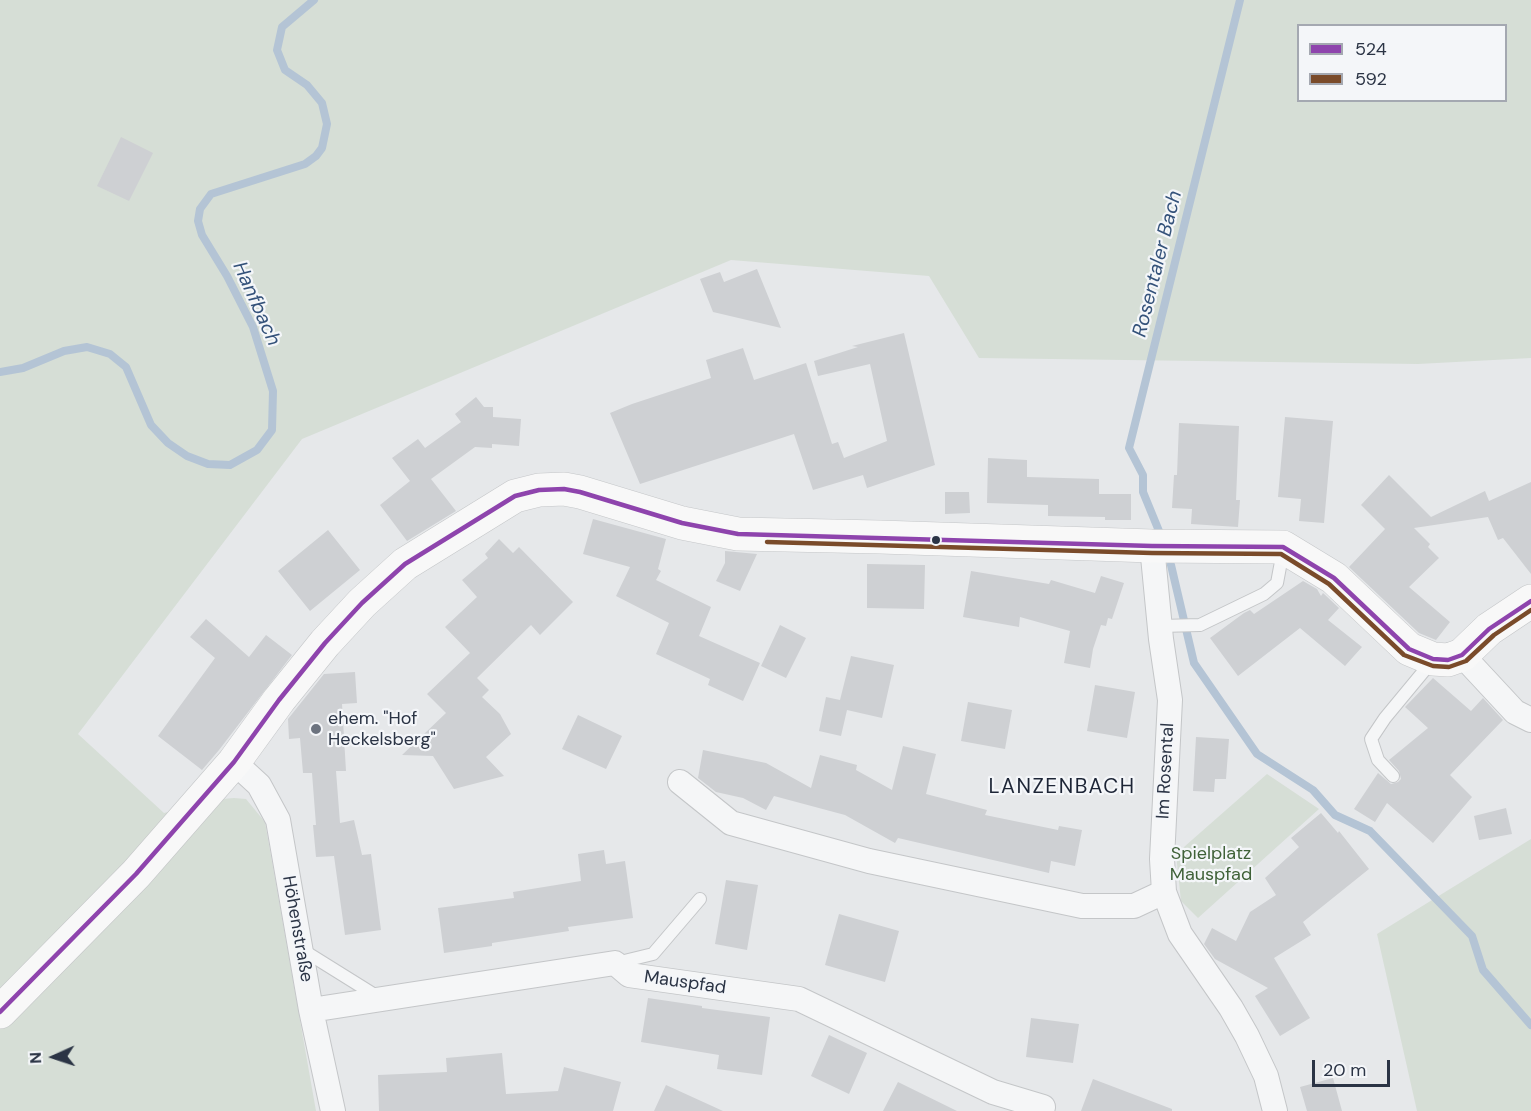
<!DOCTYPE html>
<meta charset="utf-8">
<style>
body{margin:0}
#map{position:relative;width:1531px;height:1111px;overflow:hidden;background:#e6e8ea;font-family:"DM Sans",sans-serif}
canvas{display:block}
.legend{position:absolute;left:1297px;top:24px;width:210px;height:78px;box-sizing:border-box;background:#f4f6f9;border:2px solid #a4a8b1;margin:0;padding:8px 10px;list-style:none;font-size:18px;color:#2b3445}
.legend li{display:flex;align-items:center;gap:12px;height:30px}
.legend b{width:30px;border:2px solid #a4a8b1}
.north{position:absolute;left:24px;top:1027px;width:60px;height:60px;-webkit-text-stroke:4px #f4f6f9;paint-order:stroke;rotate:267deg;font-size:16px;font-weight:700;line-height:24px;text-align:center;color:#2b3445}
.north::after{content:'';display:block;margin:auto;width:21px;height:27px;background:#2b3445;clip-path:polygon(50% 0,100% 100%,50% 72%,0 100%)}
.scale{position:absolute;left:1312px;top:1060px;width:78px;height:27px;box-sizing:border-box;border:3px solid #2b3445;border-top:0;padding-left:8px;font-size:18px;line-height:21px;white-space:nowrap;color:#2b3445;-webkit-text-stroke:4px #f4f6f9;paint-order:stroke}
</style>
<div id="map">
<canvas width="1531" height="1111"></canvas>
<ul class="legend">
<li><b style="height:8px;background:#8e44ad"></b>524</li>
<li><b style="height:8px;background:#7a4b2a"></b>592</li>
</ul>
<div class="north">N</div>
<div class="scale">20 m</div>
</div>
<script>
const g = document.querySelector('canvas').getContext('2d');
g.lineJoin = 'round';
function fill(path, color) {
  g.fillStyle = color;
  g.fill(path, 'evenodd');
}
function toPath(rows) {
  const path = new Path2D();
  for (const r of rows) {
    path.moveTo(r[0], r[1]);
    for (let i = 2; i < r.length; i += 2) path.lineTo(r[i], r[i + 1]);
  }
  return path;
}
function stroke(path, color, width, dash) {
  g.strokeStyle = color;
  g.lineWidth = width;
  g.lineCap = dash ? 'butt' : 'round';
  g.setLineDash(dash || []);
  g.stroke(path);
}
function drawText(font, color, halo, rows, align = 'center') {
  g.font = font + ' "DM Sans",sans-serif';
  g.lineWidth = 4.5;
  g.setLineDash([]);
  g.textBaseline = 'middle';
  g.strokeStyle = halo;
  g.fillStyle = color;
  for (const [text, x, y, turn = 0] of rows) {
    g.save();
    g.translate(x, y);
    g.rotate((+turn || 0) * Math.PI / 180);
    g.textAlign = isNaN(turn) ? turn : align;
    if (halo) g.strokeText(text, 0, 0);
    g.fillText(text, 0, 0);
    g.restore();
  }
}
const green = toPath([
 [0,0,1531,0,1531,358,1418,364,979,358,929,276,731,260,302,439,78,734,164,813,222,799,234,798,246,799,265,822,316,1111,0,1111],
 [1298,26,1506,26,1506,100,1298,100],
 [1267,774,1319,809,1198,918,1181,901,1176,854],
 [1531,839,1531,1111,1417,1111,1377,934]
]);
const stream = toPath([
 [0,372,23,368,64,351,87,347,110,354,126,367,151,425,168,443,187,456,208,464,230,465,257,450,272,430,273,391,253,327,227,276,202,235,198,221,200,209,211,194,305,164,316,156,322,148,327,124,322,103,307,85,285,70,277,50,282,27,314,0],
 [1159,531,1143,492,1143,475,1129,448,1240,0],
 [1171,565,1194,663,1257,754,1313,790,1335,815,1370,831,1472,936,1483,970,1531,1025]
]);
const building = toPath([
 [121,137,153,153,129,201,97,186],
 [757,269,781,328,713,312,700,279,720,272,724,282],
 [904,333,935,465,867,488,863,475,813,490,794,434,640,484,610,413,632,404,711,378,706,360,743,348,754,380,806,363,832,444,838,442,844,458,887,441,870,364,818,376,814,361,858,347,852,346],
 [476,397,484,407,493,407,493,417,521,419,519,446,492,444,492,448,475,447,431,479,456,511,407,541,380,505,410,481,392,458,418,439,425,448,461,422,455,414],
 [1285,417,1333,421,1324,523,1299,521,1301,499,1278,497],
 [1179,423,1239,426,1236,500,1240,500,1238,527,1191,524,1192,509,1172,508,1174,475,1177,475],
 [988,458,1027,460,1027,477,1099,479,1099,494,1131,494,1131,520,1105,520,1105,517,1048,516,1048,505,987,503],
 [1389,475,1431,517,1485,491,1489,501,1531,482,1531,574,1503,538,1498,540,1488,517,1414,528,1430,544,1428,547,1439,558,1409,587,1450,622,1436,640,1419,633,1349,567,1385,529,1361,505],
 [945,492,969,492,970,513,945,514],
 [593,519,666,539,658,569,661,571,656,580,711,607,699,636,760,663,743,701,708,685,710,679,656,654,669,623,616,596,630,567,583,554],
 [328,530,360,570,310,611,278,571],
 [499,539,513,553,519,547,573,602,540,635,531,625,477,678,489,690,482,697,500,714,511,734,486,757,504,776,454,789,433,756,402,755,446,713,427,694,470,653,445,627,477,597,462,580,488,558,485,554],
 [725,551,757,554,740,591,716,581,725,563],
 [867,564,925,565,924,609,867,608],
 [971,571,1049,584,1051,580,1095,593,1101,576,1124,583,1112,619,1108,618,1106,626,1101,625,1093,649,1090,668,1064,663,1070,631,1020,617,1019,627,963,617],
 [1303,581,1317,589,1321,596,1323,593,1339,608,1328,620,1362,647,1345,666,1300,628,1238,676,1210,638,1244,613,1250,610,1254,614],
 [206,619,249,657,266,635,292,655,219,750,202,770,158,736,215,658,190,637],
 [780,625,806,638,786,678,761,666],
 [851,656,894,665,882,718,847,710,841,736,819,731,826,697,840,700],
 [355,672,357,703,342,704,346,771,336,771,340,823,354,820,362,855,371,854,381,930,345,935,334,856,316,857,313,825,316,825,312,773,303,773,300,738,289,739,288,719,324,674],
 [1433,678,1471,711,1483,698,1503,720,1450,775,1472,797,1433,843,1387,803,1375,822,1354,809,1378,773,1391,784,1398,782,1401,779,1399,771,1389,760,1428,728,1405,707],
 [1095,685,1135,692,1127,738,1087,731],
 [968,702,1012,710,1005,749,961,741],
 [578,715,622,736,606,769,562,749],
 [1196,737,1229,739,1226,779,1215,779,1214,792,1193,791],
 [903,746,936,754,926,794,987,810,985,815,1058,830,1059,826,1082,830,1075,866,1051,861,1049,873,898,838,895,843,845,815,774,796,766,810,743,798,716,792,698,778,703,750,766,763,811,788,820,755,857,765,856,770,892,790],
 [1506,808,1512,834,1479,840,1474,816],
 [1321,813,1338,833,1339,831,1369,869,1303,922,1311,935,1274,958,1310,1018,1280,1036,1255,996,1268,988,1215,959,1204,944,1212,928,1236,941,1250,912,1276,895,1265,878,1299,847,1291,838],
 [604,850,606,864,625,861,633,918,568,927,569,931,492,943,492,946,444,953,438,908,514,898,513,892,581,881,578,854],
 [726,880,758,885,747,950,715,944],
 [839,914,899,931,885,982,825,965],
 [648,998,702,1006,702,1008,770,1017,762,1075,717,1069,719,1055,641,1042],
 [1031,1018,1079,1024,1073,1063,1026,1057],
 [829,1035,867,1053,849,1094,811,1076],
 [502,1053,506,1094,558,1091,564,1067,621,1082,613,1111,379,1111,378,1075,447,1072,446,1058],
 [1333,1078,1342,1111,1307,1111,1300,1087],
 [1093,1079,1172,1109,1172,1111,1081,1111],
 [898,1082,957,1111,883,1111],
 [666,1085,723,1111,654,1111]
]);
const service = toPath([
 [1160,626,1200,625,1264,594,1277,583,1283,551],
 [1393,776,1378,760,1371,739,1385,718,1433,660],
 [301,949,378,997],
 [616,963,653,954,700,899]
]);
const minor = toPath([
 [1152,546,1161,639,1170,700,1162,859,1164,892,1180,934,1231,1008,1247,1036,1266,1076,1275,1111],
 [1462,655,1515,712,1531,720],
 [234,762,259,785,278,820,311,1010,333,1111],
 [680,782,731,823,869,861,1082,906,1134,906,1164,892],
 [311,1010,615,963,629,975,799,999,993,1092,1043,1107]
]);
const secondary = toPath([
 [0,1012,136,874,234,762,279,700,325,643,362,603,405,564,515,496,539,490,564,489,580,492,682,523,738,534,880,537,1152,546,1283,547,1334,578,1409,649,1433,659,1448,660,1462,655,1489,629,1531,601]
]);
const bus1 = toPath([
 [0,1012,136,874,234,762,279,700,325,643,362,603,405,564,515,496,539,490,564,489,580,492,682,523,738,534,1152,546,1283,547,1334,578,1409,649,1433,659,1448,660,1462,655,1489,629,1531,601]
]);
const bus2 = toPath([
 [767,542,1152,553,1281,554,1329,584,1404,655,1433,666,1449,667,1466,661,1494,635,1531,610]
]);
const markers = [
 [936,540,5,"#2b3445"],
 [316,729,6,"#6c737f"]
];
const poiNames = [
 ["ehem. \"Hof",328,719],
 ["Heckelsberg\"",328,740]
];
const streetNames = [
 ["Im Rosental",1166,771,-87],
 ["Höhenstraße",297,929,80],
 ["Mauspfad",685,983,8]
];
const parkNames = [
 ["Spielplatz",1211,854],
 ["Mauspfad",1211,875]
];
const waterNames = [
 ["Rosentaler Bach",1158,264,-76],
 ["Hanfbach",256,304,66]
];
const quarterNames = [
 ["LANZENBACH",1062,787]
];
fill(green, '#d6ded6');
stroke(stream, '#b4c4d5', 8);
fill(building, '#ced0d3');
stroke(service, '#c4c6c8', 14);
stroke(minor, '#c4c6c8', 26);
stroke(secondary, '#c4c6c8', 34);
stroke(service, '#f5f6f7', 12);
stroke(minor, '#f5f6f7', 24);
stroke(secondary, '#f8f8f8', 33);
stroke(bus1, '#8e44ad', 4.5);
stroke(bus2, '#7a4b2a', 4.5);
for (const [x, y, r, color] of markers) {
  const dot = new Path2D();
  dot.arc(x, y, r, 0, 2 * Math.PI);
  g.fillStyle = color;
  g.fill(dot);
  stroke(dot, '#f4f6f9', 2);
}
drawText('18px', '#2b3445', '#f4f6f9', poiNames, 'left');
drawText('18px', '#2b3445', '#f4f6f9', streetNames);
drawText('18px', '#3f6138', '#f4f6f9', parkNames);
drawText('italic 20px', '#34527a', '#f4f6f9', waterNames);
g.letterSpacing = '1.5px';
drawText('21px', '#1d2536', '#f4f6f9', quarterNames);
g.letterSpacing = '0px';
</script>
